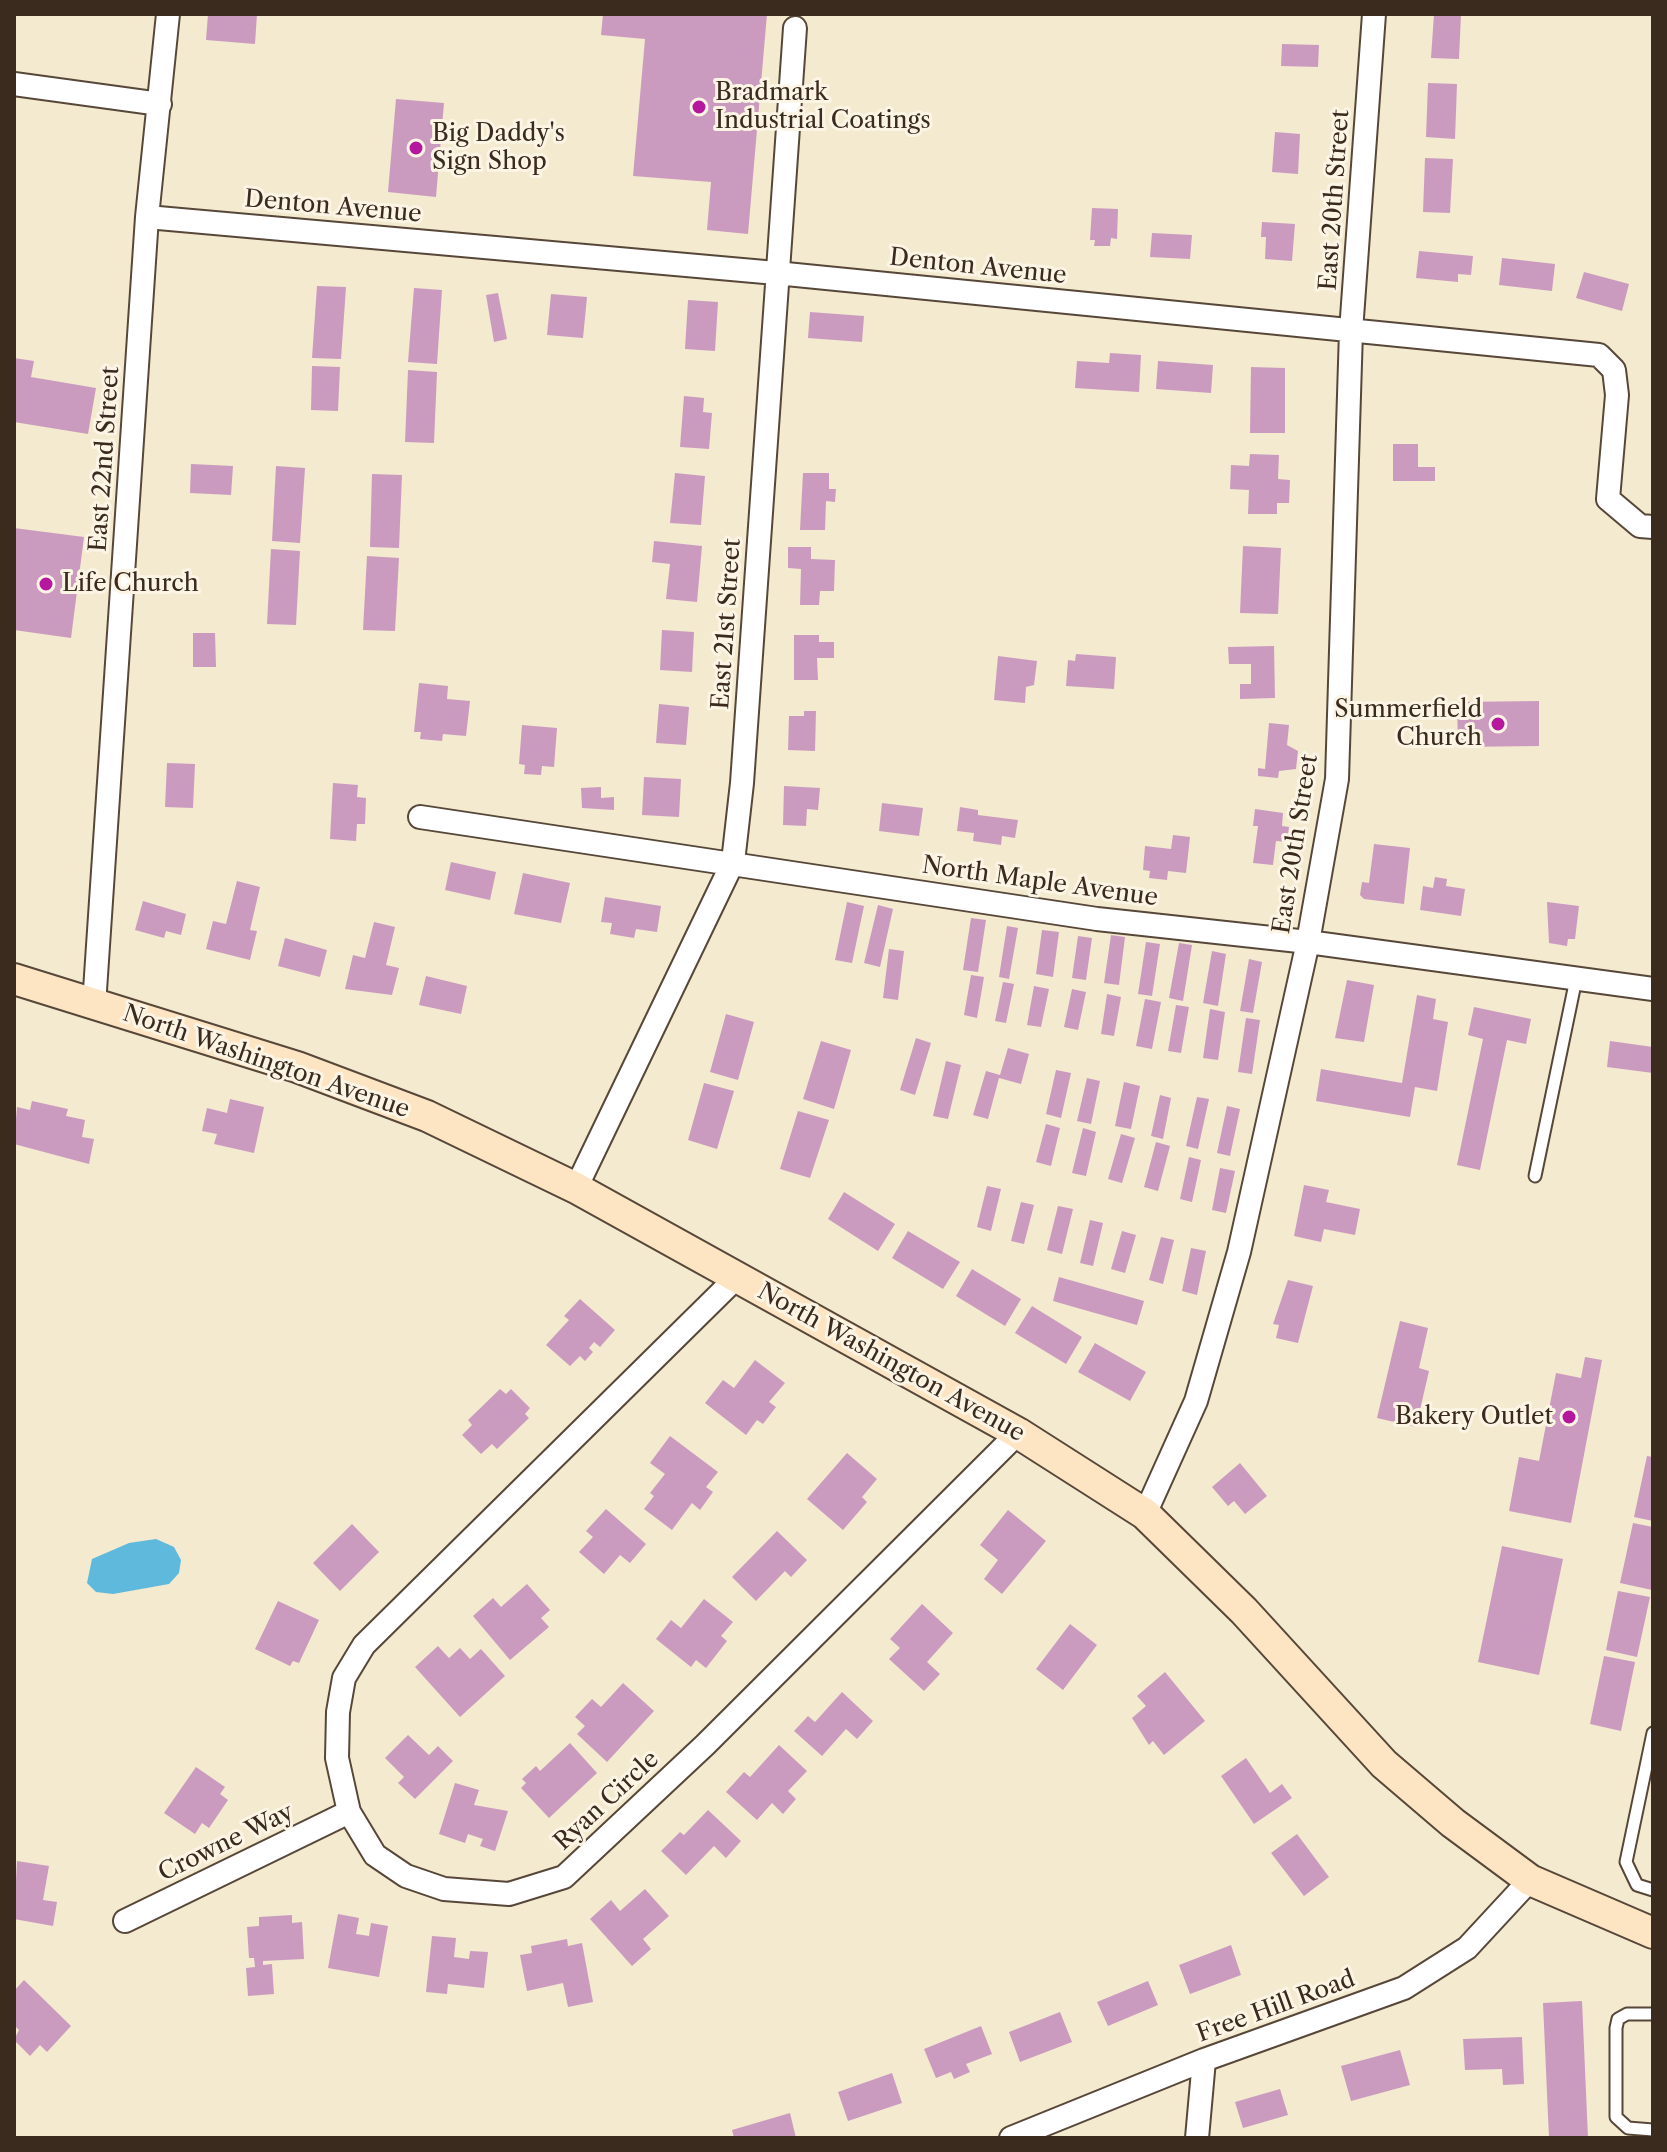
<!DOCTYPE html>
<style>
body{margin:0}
#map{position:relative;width:1667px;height:2152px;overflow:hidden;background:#f3ead0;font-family:"Libre Caslon Text",serif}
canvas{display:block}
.frame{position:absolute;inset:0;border:16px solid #3b2a1e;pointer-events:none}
</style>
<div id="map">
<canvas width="1667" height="2152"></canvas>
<div class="frame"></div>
</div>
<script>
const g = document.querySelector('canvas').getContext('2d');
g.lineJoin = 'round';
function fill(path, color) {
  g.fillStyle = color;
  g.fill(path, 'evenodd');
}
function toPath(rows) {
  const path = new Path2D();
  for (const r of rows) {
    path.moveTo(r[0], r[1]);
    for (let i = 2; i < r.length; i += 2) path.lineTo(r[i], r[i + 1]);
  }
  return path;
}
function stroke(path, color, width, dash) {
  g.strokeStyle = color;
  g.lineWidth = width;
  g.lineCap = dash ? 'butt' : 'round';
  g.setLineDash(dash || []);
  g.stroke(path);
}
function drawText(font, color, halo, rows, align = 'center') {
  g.font = font + ' "Libre Caslon Text",serif';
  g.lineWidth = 6;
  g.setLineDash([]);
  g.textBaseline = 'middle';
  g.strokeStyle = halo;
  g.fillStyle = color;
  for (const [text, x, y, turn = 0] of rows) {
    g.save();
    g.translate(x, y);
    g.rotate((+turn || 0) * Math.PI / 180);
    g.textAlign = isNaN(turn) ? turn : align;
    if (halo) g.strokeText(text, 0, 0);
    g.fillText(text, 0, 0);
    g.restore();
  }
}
const water = toPath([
 [156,1539,174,1547,181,1560,179,1573,169,1584,113,1594,96,1592,87,1583,92,1559,129,1543]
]);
const building = toPath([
 [208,14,257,14,255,44,206,40],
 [603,14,767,14,748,234,707,230,711,182,633,176,645,39,601,35],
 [1434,14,1461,14,1459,59,1431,58],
 [1282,44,1319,45,1318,67,1281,66],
 [1428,83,1457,84,1455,139,1426,137],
 [396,99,444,103,436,197,388,192],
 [1275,132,1300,134,1298,174,1272,172],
 [1425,158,1453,159,1450,213,1423,212],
 [1092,208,1118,209,1117,239,1111,238,1110,246,1094,246,1095,240,1090,240],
 [1262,222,1295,224,1292,261,1265,259,1266,237,1261,237],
 [1152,233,1192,235,1190,259,1150,257],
 [1419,251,1473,256,1471,275,1458,274,1458,282,1416,278],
 [1502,258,1555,264,1552,291,1499,285],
 [1584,272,1629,284,1622,311,1576,298],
 [317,286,346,287,341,359,312,358],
 [414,288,442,290,437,364,408,362],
 [498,293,507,339,494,342,486,295],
 [551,294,587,297,583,338,547,335],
 [688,300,718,302,715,351,685,349],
 [810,312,864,316,862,342,808,338],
 [1110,353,1141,355,1139,392,1075,388,1077,361,1109,363],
 [14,358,34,361,31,377,96,388,88,434,14,422],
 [1158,361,1213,365,1211,393,1156,389],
 [312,366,340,367,338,411,311,410],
 [1251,367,1285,368,1285,433,1250,433],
 [408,370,437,372,434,443,405,442],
 [684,396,704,398,703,412,712,413,709,449,680,447],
 [1393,444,1418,444,1418,467,1435,467,1435,481,1393,481],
 [1250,454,1279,455,1278,479,1290,480,1289,503,1277,503,1277,514,1248,514,1249,490,1230,489,1231,465,1249,466],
 [191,464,233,466,231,495,190,493],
 [276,466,305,468,300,543,272,541],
 [675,473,705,476,701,525,670,523],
 [803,473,829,473,829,489,836,489,835,502,826,501,825,530,800,530],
 [372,474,402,475,399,548,370,547],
 [14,528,84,537,71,638,14,630],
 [654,541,702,546,697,602,666,599,670,564,652,562],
 [1243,546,1281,548,1278,614,1240,613],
 [788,547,811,547,811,559,835,560,834,591,820,591,819,605,800,605,801,569,788,568],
 [271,549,300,551,296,625,267,624],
 [367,556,399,558,395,631,363,630],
 [662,630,694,632,692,672,660,670],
 [193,633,215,633,216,667,193,667],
 [794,635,819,635,819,642,834,642,834,658,817,658,818,680,794,680],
 [1274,646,1275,698,1240,699,1240,684,1251,684,1251,664,1229,664,1228,647],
 [1076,654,1116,657,1114,689,1066,686,1068,660,1075,661],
 [998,656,1037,661,1034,685,1026,687,1025,703,994,700],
 [419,683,448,686,447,699,470,701,466,736,443,734,442,741,420,739,421,732,414,732],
 [1539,701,1539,746,1458,747,1457,702],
 [659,704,689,707,686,745,656,743],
 [804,711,816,711,815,751,788,750,789,716,804,716],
 [1269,723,1289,725,1287,745,1298,751,1296,769,1279,771,1278,778,1258,776,1258,768,1265,769],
 [522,725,557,728,554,767,542,766,541,775,524,774,525,765,519,764],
 [167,763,195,764,193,808,165,807],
 [644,777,681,779,679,817,642,815],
 [333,783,358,785,357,797,366,798,365,824,357,824,356,841,330,839],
 [784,786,820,788,818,810,807,809,806,826,783,825],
 [601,787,601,798,614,797,614,810,582,808,581,788],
 [882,803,923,808,919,836,879,831],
 [960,807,978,810,978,815,1018,820,1015,838,1002,836,1001,845,973,841,974,833,957,831],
 [1255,809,1283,813,1282,826,1289,827,1287,842,1276,841,1273,865,1253,863,1258,826,1253,826],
 [1173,835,1190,837,1186,873,1168,871,1167,880,1149,878,1150,871,1143,870,1145,846,1171,849],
 [1374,844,1410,848,1404,904,1364,899,1360,895,1362,882,1369,883],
 [451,862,496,872,490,900,445,890],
 [523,873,570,883,561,923,514,914],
 [1435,877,1447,879,1446,886,1465,889,1461,916,1420,910,1423,886,1433,888],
 [237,881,260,887,250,930,257,931,250,960,206,949,213,921,226,924],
 [605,897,661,906,657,932,636,929,634,938,610,934,612,923,601,922],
 [143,901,186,914,181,935,166,931,164,938,135,930],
 [847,902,864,906,852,963,835,960],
 [1547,902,1579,906,1575,939,1568,939,1567,946,1549,943],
 [878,905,893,909,880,967,864,963],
 [971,918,986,920,978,972,963,970],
 [374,922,395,927,386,965,399,968,392,995,345,989,353,955,365,958],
 [1007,926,1018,928,1009,979,999,977],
 [1042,930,1059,932,1053,977,1036,974],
 [1111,935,1125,937,1119,985,1104,983],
 [1078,936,1092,938,1086,980,1072,978],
 [285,938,327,950,320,977,278,966],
 [1146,942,1160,944,1152,996,1138,994],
 [1179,943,1192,945,1183,1001,1169,998],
 [889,949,904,951,898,1000,883,998],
 [1212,951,1226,954,1218,1006,1203,1003],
 [1249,959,1262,962,1253,1013,1240,1011],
 [971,975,984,977,977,1018,964,1015],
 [426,976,467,986,461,1014,419,1005],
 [1347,980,1374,985,1364,1042,1335,1038],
 [1003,982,1014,984,1006,1023,995,1021],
 [1034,986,1049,989,1041,1027,1027,1025],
 [1072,989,1086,992,1078,1030,1064,1027],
 [1107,994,1121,997,1114,1036,1101,1034],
 [1417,995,1436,999,1433,1019,1448,1022,1437,1091,1415,1087,1410,1117,1316,1101,1321,1069,1402,1083],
 [1145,999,1161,1002,1152,1049,1136,1046],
 [1176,1005,1189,1007,1181,1053,1168,1051],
 [1474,1007,1531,1019,1526,1044,1507,1040,1480,1170,1457,1165,1483,1039,1468,1035],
 [1210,1009,1225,1012,1218,1060,1203,1058],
 [726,1014,754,1022,738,1080,710,1072],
 [1246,1018,1260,1020,1252,1074,1238,1072],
 [916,1038,931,1043,915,1095,900,1090],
 [821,1041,851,1050,834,1109,803,1099],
 [1610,1041,1653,1047,1653,1073,1607,1067],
 [1008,1048,1029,1054,1021,1084,999,1078,988,1119,973,1115,986,1071,1000,1075],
 [946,1061,961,1065,948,1119,933,1116],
 [1056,1070,1071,1073,1061,1118,1046,1114],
 [1087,1078,1100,1081,1091,1124,1077,1121],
 [1124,1082,1140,1086,1131,1129,1115,1126],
 [704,1083,734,1091,717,1149,688,1140],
 [1160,1095,1171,1098,1163,1139,1151,1136],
 [1197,1097,1209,1099,1198,1149,1186,1146],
 [230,1099,264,1107,254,1153,214,1144,217,1134,202,1131,207,1108,227,1113],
 [32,1101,68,1109,66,1116,85,1120,82,1137,94,1139,89,1164,14,1144,17,1107,30,1110],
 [1227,1106,1240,1109,1230,1156,1217,1153],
 [798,1111,829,1120,810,1178,780,1169],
 [1046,1124,1060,1128,1051,1166,1036,1162],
 [1083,1128,1096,1132,1086,1176,1072,1173],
 [1121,1134,1135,1138,1122,1183,1108,1179],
 [1156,1142,1170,1146,1158,1191,1144,1187],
 [1189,1157,1201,1160,1192,1202,1180,1199],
 [1220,1168,1235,1171,1226,1213,1212,1210],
 [1304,1185,1329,1190,1326,1202,1360,1209,1355,1235,1324,1229,1321,1242,1294,1236],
 [987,1186,1001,1189,991,1231,977,1227],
 [844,1192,895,1224,878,1251,828,1219],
 [1021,1202,1034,1205,1024,1244,1011,1241],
 [1058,1206,1073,1209,1062,1254,1047,1250],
 [1090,1220,1103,1223,1093,1266,1080,1263],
 [908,1231,960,1262,943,1289,892,1258],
 [1122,1231,1136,1235,1125,1273,1111,1269],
 [1161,1237,1174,1240,1163,1284,1149,1280],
 [1191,1248,1206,1251,1197,1295,1182,1291],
 [972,1269,1021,1299,1005,1326,956,1296],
 [1059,1277,1144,1301,1137,1325,1053,1301],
 [1288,1280,1313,1286,1298,1343,1276,1338,1279,1325,1273,1324],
 [580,1299,615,1330,600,1347,594,1342,589,1348,593,1352,585,1361,580,1356,570,1366,546,1345,569,1320,564,1316],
 [1032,1306,1082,1337,1066,1364,1015,1333],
 [1400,1321,1428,1328,1419,1368,1429,1371,1416,1427,1377,1418],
 [1095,1343,1146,1372,1130,1401,1078,1372],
 [1585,1357,1602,1360,1571,1523,1509,1511,1519,1457,1539,1461,1556,1373,1581,1378],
 [755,1360,785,1383,769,1402,776,1407,763,1424,757,1420,746,1435,705,1403,723,1380,734,1388],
 [500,1389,506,1394,511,1389,530,1408,525,1414,529,1418,497,1449,492,1444,481,1454,462,1435,472,1425,468,1420],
 [670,1436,718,1472,706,1487,713,1492,700,1510,692,1503,672,1530,644,1509,654,1496,650,1493,665,1474,650,1463],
 [847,1453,877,1479,862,1497,867,1502,843,1530,807,1499],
 [1647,1456,1653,1457,1653,1521,1634,1517],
 [1240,1463,1267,1496,1245,1514,1234,1501,1228,1506,1212,1487],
 [606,1509,646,1544,630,1563,620,1555,604,1574,579,1552,593,1537,586,1531],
 [1008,1510,1046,1541,1002,1594,984,1579,998,1560,980,1545],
 [1633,1523,1653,1527,1652,1590,1620,1583],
 [352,1524,379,1552,340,1591,313,1563],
 [777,1531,807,1560,791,1577,785,1571,756,1601,732,1577],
 [1502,1546,1563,1559,1539,1675,1478,1662],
 [527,1584,550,1610,541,1618,549,1627,510,1660,473,1616,493,1598,501,1607],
 [1618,1591,1650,1597,1637,1657,1606,1650],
 [704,1599,733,1622,721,1636,727,1641,706,1668,696,1660,691,1667,656,1639,671,1620,681,1628],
 [278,1601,319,1620,299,1663,293,1661,290,1666,255,1649],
 [922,1604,953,1633,927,1662,940,1674,924,1691,889,1659,900,1648,890,1639],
 [1070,1624,1097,1645,1063,1690,1036,1669],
 [438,1646,449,1658,460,1648,470,1659,481,1649,505,1676,460,1717,415,1667],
 [1604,1656,1635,1662,1621,1731,1590,1724],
 [1165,1672,1205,1721,1164,1755,1153,1741,1149,1745,1132,1718,1146,1706,1137,1696],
 [623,1683,654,1711,607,1762,577,1734,585,1726,575,1717,592,1699,601,1707],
 [842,1692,873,1721,857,1739,846,1729,822,1756,794,1731,808,1716,815,1722],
 [408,1735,429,1755,438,1746,453,1761,415,1799,398,1783,404,1777,385,1758],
 [570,1743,597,1773,549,1818,521,1788,526,1783,522,1779,536,1766,540,1771],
 [779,1745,807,1771,788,1791,796,1799,783,1814,772,1803,757,1820,726,1792,744,1772,750,1777],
 [1246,1758,1270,1793,1282,1784,1292,1798,1254,1824,1221,1776],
 [196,1767,225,1787,220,1794,228,1800,209,1828,202,1823,195,1834,164,1813],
 [455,1783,479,1790,474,1805,508,1811,495,1851,480,1846,483,1839,468,1834,465,1843,439,1834],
 [708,1810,741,1841,726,1858,714,1846,686,1875,661,1851,680,1832,684,1835],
 [1297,1834,1329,1877,1304,1896,1271,1853],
 [17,1861,49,1866,43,1900,57,1902,53,1926,14,1919],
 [645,1889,669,1916,643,1939,651,1949,632,1966,590,1919,611,1900,620,1911],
 [338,1914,359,1918,356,1934,369,1936,371,1923,388,1926,379,1977,328,1968],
 [292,1915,292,1923,302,1922,304,1959,263,1961,263,1965,272,1964,274,1994,248,1996,246,1968,255,1967,254,1958,249,1958,247,1927,259,1926,259,1917],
 [432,1936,456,1938,454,1957,469,1959,470,1951,488,1952,484,1988,448,1984,447,1994,426,1992],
 [567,1939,568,1946,582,1943,593,2002,568,2007,563,1983,527,1991,520,1955,532,1953,531,1946],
 [1231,1945,1241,1975,1190,1994,1179,1965],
 [24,1980,71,2026,47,2052,40,2045,30,2056,14,2040,19,2030,14,2025,14,1991],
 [1148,1981,1158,2005,1108,2026,1097,2002],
 [1582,2001,1588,2138,1549,2138,1543,2003],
 [1060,2012,1072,2042,1020,2062,1009,2032],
 [981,2026,992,2054,966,2064,970,2072,954,2079,951,2072,936,2078,924,2049],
 [1522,2037,1524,2084,1503,2085,1502,2069,1465,2070,1463,2039],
 [1400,2050,1410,2085,1351,2101,1341,2066],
 [892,2073,902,2103,848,2121,838,2092],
 [1280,2089,1288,2115,1243,2128,1235,2102],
 [790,2113,796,2138,734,2138,732,2130]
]);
const lane = toPath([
 [1535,1176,1576,979],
 [1653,1733,1626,1862,1637,1885,1653,1890],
 [1653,2014,1627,2014,1618,2019,1616,2028,1616,2117,1628,2128,1653,2130]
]);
const street = toPath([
 [14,84,160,104],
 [147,217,776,273,1599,355,1614,370,1617,395,1608,499,1640,526,1653,527],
 [420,817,1097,919,1308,942,1653,989],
 [94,1005,147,217,168,14],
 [576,1188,733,862,742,783,795,28],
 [737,1277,364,1645,344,1678,338,1712,337,1758,349,1812,375,1855,406,1876,444,1889,509,1894,564,1877,705,1745,1018,1433],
 [1145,1514,1196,1401,1239,1252,1308,942,1337,779,1351,331,1374,14],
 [125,1921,349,1812],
 [1011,2138,1204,2060,1404,1988,1467,1948,1530,1880],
 [1197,2138,1204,2060]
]);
const secondary = toPath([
 [14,979,297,1067,427,1116,576,1188,1018,1433,1145,1514,1244,1611,1384,1764,1453,1823,1530,1880,1653,1933]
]);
const markers = [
 [699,107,8,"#b5179e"],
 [416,148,8,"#b5179e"],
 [46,584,8,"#b5179e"],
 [1498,724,8,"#b5179e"],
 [1569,1417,8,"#b5179e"]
];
const poiNames = [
 ["Bradmark",715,93],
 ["Industrial Coatings",715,121],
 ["Big Daddy's",432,134],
 ["Sign Shop",432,162],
 ["Life Church",62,584],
 ["Summerfield",1482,710,"right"],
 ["Church",1482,738,"right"],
 ["Bakery Outlet",1553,1417,"right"]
];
const streetNames = [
 ["East 20th Street",1335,200,-86],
 ["Denton Avenue",333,207,5],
 ["Denton Avenue",978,267,6],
 ["East 22nd Street",105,459,-86],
 ["East 21st Street",727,624,-86],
 ["East 20th Street",1296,844,-81],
 ["North Maple Avenue",1040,882,8],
 ["North Washington Avenue",266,1062,19],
 ["North Washington Avenue",891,1363,29],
 ["Ryan Circle",607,1801,-43],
 ["Crowne Way",226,1843,-26],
 ["Free Hill Road",1276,2007,-20]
];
fill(water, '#5eb9dc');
fill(building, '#cb9bbf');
stroke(lane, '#574739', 15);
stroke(street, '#574739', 26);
stroke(secondary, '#574739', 34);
stroke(lane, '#fff', 11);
stroke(street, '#fff', 22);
stroke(secondary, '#fde5c4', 30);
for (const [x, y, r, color] of markers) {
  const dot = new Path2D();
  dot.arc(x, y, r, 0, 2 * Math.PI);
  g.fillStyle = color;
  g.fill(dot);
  stroke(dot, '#fcf5e5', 3);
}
drawText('24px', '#3b2a1e', '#fcf5e5', poiNames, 'left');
drawText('24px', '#3b2a1e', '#fcf5e5', streetNames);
</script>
